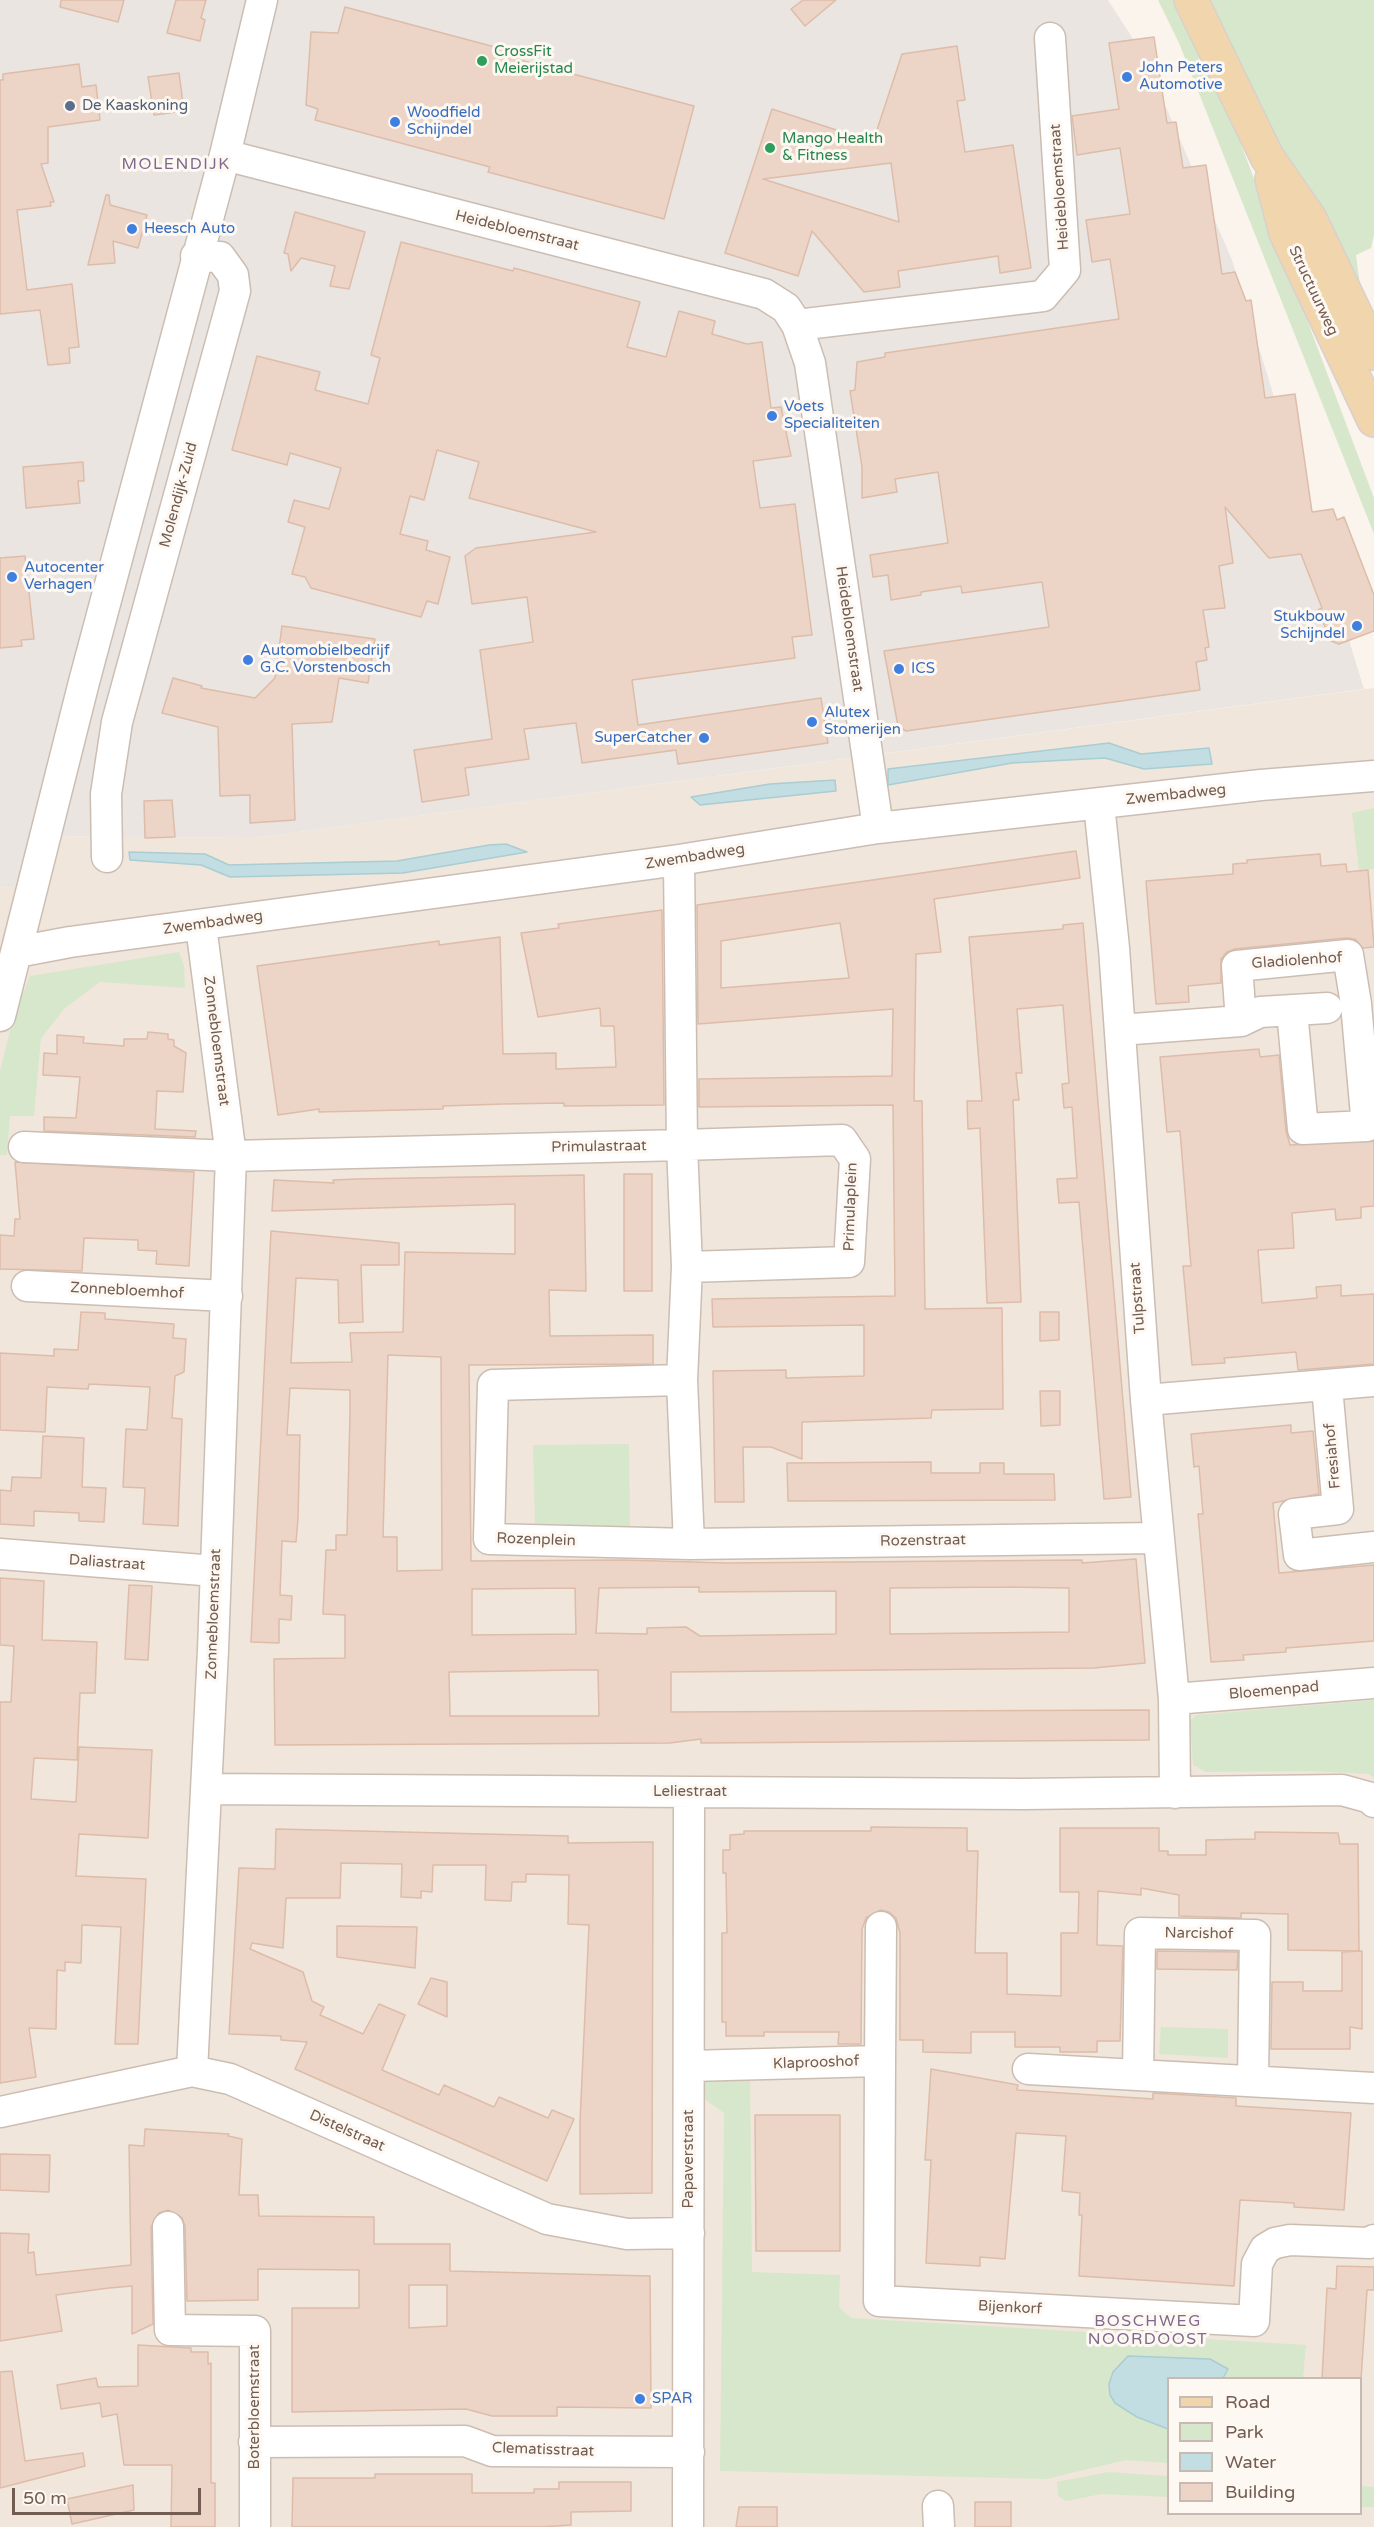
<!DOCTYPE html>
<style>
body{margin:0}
#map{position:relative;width:1374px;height:2527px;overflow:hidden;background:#faf4ec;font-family:"Varela Round",sans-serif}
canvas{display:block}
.legend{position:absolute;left:1167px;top:2377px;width:195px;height:138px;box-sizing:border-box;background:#fdf8f2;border:2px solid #c6bab2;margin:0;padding:8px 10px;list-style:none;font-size:18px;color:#735c51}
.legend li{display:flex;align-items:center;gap:12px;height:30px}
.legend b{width:30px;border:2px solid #c6bab2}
.scale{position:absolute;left:12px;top:2488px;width:189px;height:27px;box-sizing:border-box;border:3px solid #735c51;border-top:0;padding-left:8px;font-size:18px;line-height:21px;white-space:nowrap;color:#735c51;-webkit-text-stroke:4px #fdf8f2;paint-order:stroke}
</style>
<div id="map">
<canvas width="1374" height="2527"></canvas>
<ul class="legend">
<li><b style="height:8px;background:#f0d5ad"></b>Road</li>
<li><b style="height:16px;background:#d7e7cb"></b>Park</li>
<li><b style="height:16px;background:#c2dee2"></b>Water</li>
<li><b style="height:16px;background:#ecd5c7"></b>Building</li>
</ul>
<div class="scale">50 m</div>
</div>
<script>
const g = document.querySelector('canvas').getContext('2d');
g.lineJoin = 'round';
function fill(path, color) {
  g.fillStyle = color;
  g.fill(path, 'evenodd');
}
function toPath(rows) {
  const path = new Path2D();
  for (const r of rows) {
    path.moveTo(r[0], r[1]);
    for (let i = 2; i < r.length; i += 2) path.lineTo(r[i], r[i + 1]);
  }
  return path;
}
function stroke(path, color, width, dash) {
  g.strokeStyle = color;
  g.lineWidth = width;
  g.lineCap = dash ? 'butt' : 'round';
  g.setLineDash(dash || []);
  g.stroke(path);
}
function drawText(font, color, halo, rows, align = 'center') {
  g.font = font + ' "Varela Round",sans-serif';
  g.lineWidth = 6;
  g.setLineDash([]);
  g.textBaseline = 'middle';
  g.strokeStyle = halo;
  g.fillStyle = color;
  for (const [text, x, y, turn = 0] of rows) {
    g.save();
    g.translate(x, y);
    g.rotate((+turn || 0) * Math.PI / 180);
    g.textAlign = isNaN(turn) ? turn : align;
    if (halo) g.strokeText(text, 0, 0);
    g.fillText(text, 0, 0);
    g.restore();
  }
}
const residential = toPath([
 [1374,688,1374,2527,0,2527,0,888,24,886,38,836,254,838],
 [1168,2378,1360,2378,1360,2514,1168,2514]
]);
const industrial = toPath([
 [0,0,1108,0,1144,56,1232,260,1364,689,254,838,39,836,24,886,0,888]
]);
const green = toPath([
 [1158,0,1177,0,1233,123,1374,498,1374,534,1179,43],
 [1210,0,1374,0,1374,235,1371,248,1356,255,1361,293,1311,214],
 [1374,808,1374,869,1359,870,1352,813],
 [179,952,184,966,185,988,100,982,65,1008,41,1038,34,1116,10,1116,7,1155,0,1155,0,1071,14,1015,30,976],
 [629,1444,630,1526,535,1524,533,1445],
 [1374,1700,1374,1778,1369,1774,1311,1771,1206,1772,1193,1765,1190,1721,1196,1715],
 [1161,2027,1228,2029,1228,2058,1159,2054],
 [703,2069,750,2071,752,2272,840,2275,839,2307,851,2318,1306,2345,1303,2378,1223,2378,1227,2369,1128,2356,1147,2421,1168,2429,1168,2463,1126,2460,1046,2479,720,2471,724,2113,700,2096],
 [1108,2472,1168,2476,1168,2497,1102,2494,1066,2501,1058,2496,1057,2482],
 [1361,2486,1374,2487,1374,2507,1361,2507]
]);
const water = toPath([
 [1109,743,1141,754,1209,748,1212,764,1144,769,1105,758,1012,763,888,785,888,769,1109,743],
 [835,780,836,791,700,805,691,797,770,784,835,780],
 [506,844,527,852,403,873,230,877,201,865,130,860,129,852,205,854,229,865,397,861,489,845,506,844],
 [1128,2356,1210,2359,1228,2369,1223,2378,1168,2378,1168,2429,1137,2417,1115,2403,1110,2395,1109,2384,1113,2372,1128,2356]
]);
const building = toPath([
 [61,0,124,0,118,22,60,7,61,0],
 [176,0,206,0,201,18,205,20,200,41,167,33,176,0],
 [803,0,836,0,805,26,791,9,803,0],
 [345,7,521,54,520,60,694,106,664,219,488,172,490,167,315,120,318,109,306,105,311,32,338,33,345,7],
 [1154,37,1167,123,1176,122,1183,168,1206,165,1222,274,1235,272,1246,301,1251,300,1265,398,1295,394,1312,512,1333,509,1337,520,1344,517,1374,595,1374,631,1339,644,1331,641,1318,610,1322,608,1301,554,1269,558,1225,507,1233,563,1219,566,1225,608,1203,610,1209,647,1205,648,1207,660,1196,662,1200,690,906,731,898,726,884,651,1049,627,1042,582,962,593,961,586,921,592,921,595,891,600,888,575,873,577,870,555,948,543,938,472,895,479,897,492,862,498,862,467,850,391,855,390,857,362,885,357,885,353,1119,319,1110,259,1092,262,1086,220,1130,214,1120,148,1077,155,1072,116,1119,109,1109,43,1154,37],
 [957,46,965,100,957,101,965,152,1013,145,1031,268,1000,273,998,256,898,271,900,287,864,292,812,231,798,276,725,253,772,109,873,142,902,54,957,46],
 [891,163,899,222,763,179,891,163],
 [79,64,82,87,96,85,100,120,48,127,48,163,41,164,54,202,50,202,51,206,17,210,27,290,72,284,79,347,69,348,70,363,48,365,40,310,0,314,0,80,3,80,3,74,79,64],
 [179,73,184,111,154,115,148,77,179,73],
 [106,195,109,195,110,205,147,215,138,248,113,241,115,263,88,265,106,195],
 [295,212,365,232,349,289,330,286,335,266,301,258,291,271,288,254,284,253,295,212],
 [401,242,513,271,514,268,640,302,627,347,666,357,679,311,715,321,712,334,747,344,762,342,771,408,781,407,791,456,753,461,760,508,795,504,812,635,792,637,795,658,632,680,638,725,821,698,828,743,678,764,676,750,582,763,576,723,524,729,529,759,465,768,469,795,422,802,414,750,492,739,480,650,533,642,527,597,472,604,465,556,476,548,596,532,469,498,479,462,437,450,424,500,410,496,400,534,428,541,426,550,450,557,438,604,427,601,421,617,311,588,305,577,292,574,305,527,288,522,294,500,329,509,341,468,290,453,287,465,232,450,257,356,320,372,315,390,368,404,380,358,371,355,401,242],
 [83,462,84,481,78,481,80,503,26,508,23,467,83,462],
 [25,556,34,639,21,640,22,646,0,648,0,558,25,556],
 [282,626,375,639,368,683,339,678,332,722,292,724,295,820,250,823,250,795,220,796,218,727,162,713,173,678,202,686,201,688,255,698,275,678,282,626],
 [172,800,175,837,145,838,144,801,172,800],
 [1076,851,1080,878,934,899,941,952,916,954,914,1101,922,1101,925,1309,1002,1308,1003,1409,932,1410,931,1418,802,1422,802,1459,771,1447,743,1447,744,1502,715,1502,713,1371,786,1370,786,1378,864,1376,864,1325,713,1327,712,1299,895,1296,893,1105,699,1107,699,1079,892,1076,893,1009,698,1024,697,905,1076,851],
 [840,923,849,978,721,988,721,941,840,923],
 [1320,854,1321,866,1346,864,1347,872,1368,870,1374,947,1363,948,1355,939,1346,938,1235,949,1227,952,1221,959,1221,983,1188,986,1189,1002,1156,1004,1146,881,1233,874,1233,864,1247,863,1247,860,1320,854],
 [662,910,664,1105,564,1106,564,1103,503,1104,443,1106,443,1109,319,1112,319,1109,278,1115,257,966,439,941,439,945,500,937,503,1054,556,1053,556,1069,616,1067,614,1026,601,1026,600,1008,538,1017,521,933,559,928,558,924,662,910],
 [1083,923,1131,1497,1104,1499,1079,1202,1059,1203,1057,1179,1077,1178,1072,1107,1064,1108,1062,1084,1069,1083,1063,1005,1017,1009,1022,1073,1016,1073,1019,1100,1013,1100,1021,1302,987,1303,980,1128,968,1129,967,1101,982,1101,969,937,1063,929,1063,925,1083,923],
 [148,1032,168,1034,168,1039,174,1040,174,1046,186,1053,183,1092,157,1091,155,1129,196,1131,195,1137,44,1131,44,1117,76,1118,80,1077,43,1075,44,1053,57,1054,57,1035,84,1037,83,1043,124,1046,124,1039,147,1039,148,1032],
 [1259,1049,1260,1057,1279,1055,1286,1131,1290,1145,1374,1141,1374,1206,1361,1207,1361,1218,1336,1220,1335,1209,1292,1213,1294,1248,1258,1250,1262,1303,1317,1298,1316,1287,1341,1285,1341,1296,1374,1294,1374,1364,1298,1370,1296,1352,1224,1358,1225,1363,1192,1365,1183,1266,1191,1266,1180,1131,1167,1132,1160,1057,1259,1049],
 [15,1162,194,1172,189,1266,156,1264,157,1251,138,1250,138,1240,84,1238,82,1271,0,1269,0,1235,14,1236,15,1219,20,1219,15,1162],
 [624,1174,652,1174,652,1291,624,1291,624,1174],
 [584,1175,586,1291,549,1290,550,1336,653,1335,653,1364,469,1365,471,1561,624,1560,726,1563,1082,1560,1082,1563,1136,1559,1145,1663,1094,1668,671,1672,671,1712,1149,1710,1149,1740,701,1743,701,1739,670,1743,275,1745,274,1659,345,1658,345,1615,323,1614,326,1550,336,1550,336,1535,347,1535,350,1414,350,1390,290,1388,287,1435,300,1435,298,1518,296,1542,282,1541,280,1595,292,1596,291,1620,279,1619,279,1643,251,1642,271,1231,399,1243,399,1265,361,1265,363,1322,339,1323,338,1280,296,1278,291,1363,352,1362,350,1333,403,1332,405,1252,515,1254,515,1204,272,1211,274,1180,334,1183,333,1180,357,1179,584,1175],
 [388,1355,441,1357,442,1570,397,1571,397,1537,383,1537,388,1355],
 [699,1587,699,1592,836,1591,836,1634,700,1636,686,1627,647,1628,647,1634,596,1633,599,1588,699,1587],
 [1007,1587,1069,1588,1069,1632,890,1634,890,1588,1007,1587],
 [575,1588,576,1634,472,1635,472,1589,575,1588],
 [575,1670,598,1670,599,1716,450,1716,449,1672,575,1670],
 [81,1312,105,1313,105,1319,174,1324,173,1338,186,1339,184,1372,175,1376,172,1418,182,1419,178,1526,143,1524,145,1488,123,1487,126,1429,147,1430,150,1387,89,1384,88,1389,47,1387,45,1432,0,1430,0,1353,54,1356,54,1349,78,1350,81,1312],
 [1040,1312,1059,1312,1059,1340,1040,1341,1040,1312],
 [1040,1391,1060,1391,1060,1425,1041,1426,1040,1391],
 [1291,1425,1291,1433,1313,1431,1319,1494,1273,1503,1279,1573,1374,1565,1374,1641,1286,1648,1286,1652,1243,1655,1244,1660,1211,1662,1198,1514,1203,1514,1199,1466,1194,1467,1191,1434,1291,1425],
 [43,1436,84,1438,82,1487,106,1488,104,1522,79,1521,79,1513,34,1511,34,1526,0,1524,0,1490,11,1491,12,1477,41,1478,43,1436],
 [931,1462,931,1473,980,1473,980,1463,1004,1463,1004,1474,1054,1474,1055,1500,788,1501,787,1463,931,1462],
 [0,1578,44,1581,42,1640,97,1642,95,1693,80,1693,77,1760,34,1758,31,1799,76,1802,79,1747,152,1750,148,1838,79,1834,76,1876,146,1879,138,2044,115,2044,121,1927,82,1925,81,1963,65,1962,65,1971,57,1970,56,2029,29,2028,36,2077,0,2083,0,1702,11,1702,14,1646,0,1645,0,1578],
 [129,1585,152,1586,148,1660,125,1659,129,1585],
 [871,1827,967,1828,967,1851,978,1851,975,1953,1007,1953,1007,1994,1061,1996,1061,1933,1078,1933,1079,1892,1060,1892,1060,1828,1159,1828,1159,1851,1168,1851,1168,1855,1206,1855,1206,1840,1255,1839,1255,1832,1338,1833,1340,1844,1358,1844,1359,1951,1288,1950,1288,1914,1241,1913,1241,1918,1179,1916,1179,1895,1141,1888,1141,1895,1098,1891,1097,1945,1123,1946,1120,2041,1097,2041,1097,2052,1060,2052,1060,2047,1015,2047,1015,2032,971,2032,971,2053,923,2052,923,2040,900,2040,900,1933,896,1918,889,1912,881,1910,866,1918,862,1929,861,2044,838,2044,839,2032,764,2032,764,2036,726,2036,726,2022,722,2022,722,1933,727,1933,726,1873,723,1873,723,1850,730,1850,730,1835,744,1834,744,1831,871,1831,871,1827],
 [276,1829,568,1836,568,1843,653,1842,652,2193,580,2194,580,2122,589,1925,568,1924,569,1875,526,1874,526,1882,512,1882,511,1901,485,1900,486,1865,433,1865,432,1892,421,1891,421,1898,401,1897,402,1864,341,1863,340,1898,286,1898,283,1948,252,1943,250,1949,303,1972,312,2001,324,2007,320,2015,363,2034,379,2004,405,2015,382,2070,439,2095,444,2085,494,2107,499,2097,548,2118,552,2110,574,2119,547,2181,295,2069,307,2042,281,2040,281,2036,229,2034,239,1868,275,1869,276,1829],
 [337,1926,417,1927,415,1968,337,1957,337,1926],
 [1157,1951,1238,1952,1237,1970,1157,1969,1157,1951],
 [1362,1951,1362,2029,1350,2027,1350,2049,1271,2049,1272,1982,1303,1982,1303,1991,1342,1991,1342,1952,1362,1951],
 [431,1978,447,1982,447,2017,418,2004,431,1978],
 [931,2069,1018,2085,1017,2090,1153,2099,1153,2093,1236,2098,1236,2106,1351,2113,1344,2210,1294,2207,1294,2203,1240,2200,1234,2286,1079,2276,1082,2215,1079,2215,1080,2193,1062,2191,1066,2136,1016,2133,1005,2259,980,2257,980,2266,926,2263,931,2160,925,2160,931,2069],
 [755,2115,840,2115,840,2251,756,2251,755,2115],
 [145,2129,229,2134,228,2136,242,2139,239,2195,258,2195,259,2216,374,2217,374,2244,450,2244,450,2271,650,2276,651,2408,557,2407,557,2416,492,2416,466,2409,292,2412,292,2308,359,2308,359,2270,258,2269,258,2300,187,2301,185,2226,182,2218,168,2210,159,2213,151,2227,153,2324,132,2334,132,2286,109,2288,56,2295,62,2331,0,2341,0,2233,29,2234,28,2253,34,2252,36,2275,131,2265,129,2145,144,2146,145,2129],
 [409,2285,447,2285,447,2326,409,2328,409,2285],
 [0,2154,50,2155,49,2192,0,2190,0,2154],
 [1337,2266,1374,2267,1374,2290,1367,2290,1361,2379,1322,2379,1327,2288,1336,2289,1337,2266],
 [138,2345,191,2348,191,2352,208,2352,208,2364,211,2363,211,2483,215,2483,215,2527,171,2527,172,2465,124,2465,117,2414,102,2417,100,2403,61,2409,57,2385,96,2378,98,2387,138,2386,138,2345],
 [12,2371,25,2461,83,2453,85,2466,0,2488,0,2372,12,2371],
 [375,2474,472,2474,472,2493,534,2493,534,2489,559,2489,559,2482,631,2482,631,2511,571,2512,571,2525,540,2527,292,2527,293,2478,375,2478,375,2474],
 [133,2485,134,2510,72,2524,67,2499,133,2485],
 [975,2502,1011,2502,1011,2527,975,2527,975,2502],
 [739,2507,777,2507,777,2527,736,2527,739,2507]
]);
const minor = toPath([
 [225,155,764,294,786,308,797,325,810,363,878,828],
 [797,325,1043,296,1065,270,1050,38],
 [1099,804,1114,948,1146,1400,1174,1699,1175,1793],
 [107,857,106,794,117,722,235,291,233,275,220,257,196,256],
 [17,952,70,942,679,860,878,828,1261,785,1374,776],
 [0,1016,84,682,225,155,262,0],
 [1241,1021,1237,966,1348,955,1356,1004,1367,1126,1303,1129,1292,1011],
 [1120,1030,1241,1021,1260,1012,1327,1008],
 [842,1140,855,1159,849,1262,687,1267,682,1145,842,1140],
 [24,1147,231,1156,682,1145,679,860],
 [687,1267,682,1380,689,1544],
 [27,1286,227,1296],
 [682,1380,493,1385,489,1539,689,1544,1158,1538],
 [1327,1387,1338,1509,1294,1514,1299,1555,1374,1547],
 [1146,1400,1374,1381],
 [0,1554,215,1571],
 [1174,1699,1374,1683],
 [206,1789,1023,1794,1342,1790,1371,1798,1374,1802],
 [880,2061,879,2301,1254,2321,1257,2264,1265,2249,1275,2243,1290,2240,1369,2243,1374,2240],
 [689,2066,880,2061,881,1927],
 [1028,2069,1374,2088],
 [192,2071,213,1650,231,1156,201,926],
 [1138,2075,1140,1933,1255,1935,1253,2080],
 [0,2112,192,2071,230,2079,547,2219,627,2234,689,2233],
 [168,2227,170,2330,255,2331,255,2527],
 [254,2442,465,2441,492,2451,689,2452],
 [938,2506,939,2527],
 [688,2527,689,1792]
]);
const major = toPath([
 [1191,0,1267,157,1310,219,1374,353],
 [1272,179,1286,233,1374,420]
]);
const markers = [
 [482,61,6,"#2e9e5b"],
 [1127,77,6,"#3f7fe0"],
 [70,106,6,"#5c6f8a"],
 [395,122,6,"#3f7fe0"],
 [770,148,6,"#2e9e5b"],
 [132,229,6,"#3f7fe0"],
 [772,416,6,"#3f7fe0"],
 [12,577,6,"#3f7fe0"],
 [1357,626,6,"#3f7fe0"],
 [248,660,6,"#3f7fe0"],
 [899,669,6,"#3f7fe0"],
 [812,722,6,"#3f7fe0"],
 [704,738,6,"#3f7fe0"],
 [640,2399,6,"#3f7fe0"]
];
const leisureNames = [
 ["CrossFit",494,52],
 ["Meierijstad",494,69],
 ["Mango Health",782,139],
 ["& Fitness",782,156]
];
const shopNames = [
 ["John Peters",1139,68],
 ["Automotive",1139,85],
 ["Woodfield",407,113],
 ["Schijndel",407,130],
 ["Heesch Auto",144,229],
 ["Voets",784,407],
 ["Specialiteiten",784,424],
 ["Autocenter",24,568],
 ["Verhagen",24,585],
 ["Stukbouw",1345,617,"right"],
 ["Schijndel",1345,634,"right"],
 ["Automobielbedrijf",260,651],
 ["G.C. Vorstenbosch",260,668],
 ["ICS",911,669],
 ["Alutex",824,713],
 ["Stomerijen",824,730],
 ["SuperCatcher",692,738,"right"],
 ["SPAR",652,2399]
];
const serviceNames = [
 ["De Kaaskoning",82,106]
];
const streetNames = [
 ["Heidebloemstraat",1060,187,-94],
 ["Heidebloemstraat",517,231,14],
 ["Structuurweg",1313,291,65],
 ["Molendijk-Zuid",179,495,-75],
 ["Heidebloemstraat",849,629,82],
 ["Zwembadweg",1176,795,-6],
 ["Zwembadweg",695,857,-9],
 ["Zwembadweg",213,923,-8],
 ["Gladiolenhof",1297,961,-4],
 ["Zonnebloemstraat",216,1041,83],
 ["Primulastraat",599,1147,-1],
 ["Primulaplein",851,1207,-88],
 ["Zonnebloemhof",127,1291,3],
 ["Tulpstraat",1138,1298,-94],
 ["Fresiahof",1333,1456,-95],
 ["Rozenplein",536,1540,2],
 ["Rozenstraat",923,1541,-1],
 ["Daliastraat",107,1563,4],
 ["Zonnebloemstraat",214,1614,-88],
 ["Bloemenpad",1274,1691,-5],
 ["Leliestraat",690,1792],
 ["Narcishof",1199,1934,1],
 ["Klaprooshof",816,2063,-2],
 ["Distelstraat",347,2131,24],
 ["Papaverstraat",689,2159,-90],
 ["Bijenkorf",1010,2308,3],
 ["Boterbloemstraat",255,2407,-90],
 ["Clematisstraat",543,2450,2]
];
const neighbourhoodNames = [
 ["MOLENDIJK",176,165],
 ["BOSCHWEG",1148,2322],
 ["NOORDOOST",1148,2340]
];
fill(residential, '#f1e6db');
fill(industrial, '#eae5e1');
fill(green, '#d7e7cb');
fill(water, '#c2dee2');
stroke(water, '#a9cdd2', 1.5);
fill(building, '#ecd5c7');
stroke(building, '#ddbca9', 1.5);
stroke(minor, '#ccbdb2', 33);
stroke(major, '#d8d1ce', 36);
stroke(minor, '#fff', 30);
stroke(major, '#f0d5ad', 33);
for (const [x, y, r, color] of markers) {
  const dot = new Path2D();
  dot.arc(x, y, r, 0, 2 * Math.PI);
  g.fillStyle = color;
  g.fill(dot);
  stroke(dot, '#fdf8f2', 2);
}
drawText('15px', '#27864d', '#fdf8f2', leisureNames, 'left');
drawText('15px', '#366cbe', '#fdf8f2', shopNames, 'left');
drawText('15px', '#4e5e75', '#fdf8f2', serviceNames, 'left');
drawText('15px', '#735c51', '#fdf8f2', streetNames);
g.letterSpacing = '1.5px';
drawText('16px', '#81698e', '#fdf8f2', neighbourhoodNames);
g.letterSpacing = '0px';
</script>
